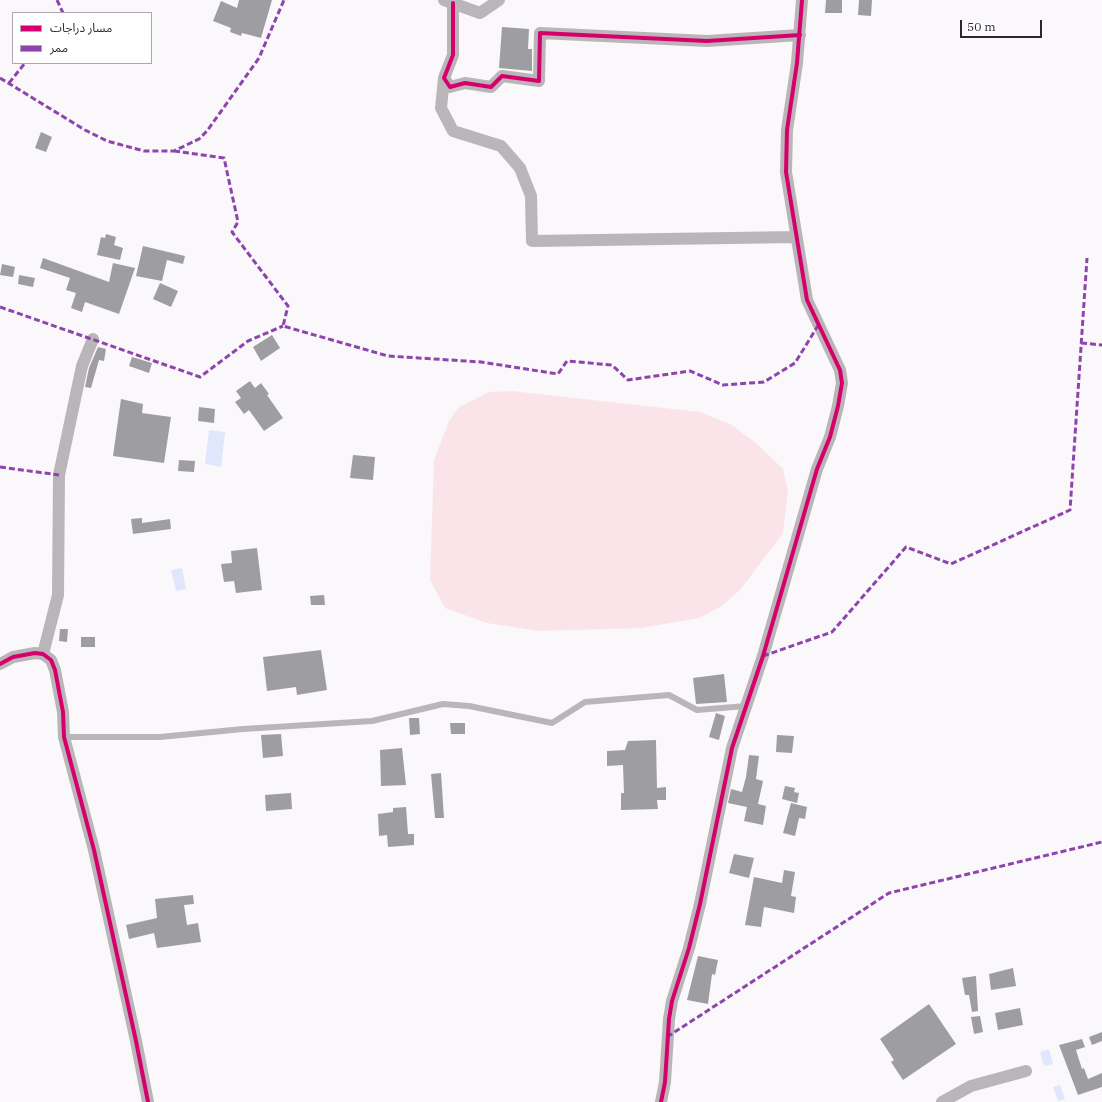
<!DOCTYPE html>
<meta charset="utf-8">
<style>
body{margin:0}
#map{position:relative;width:1102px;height:1102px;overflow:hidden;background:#faf8fb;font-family:"IBM Plex Serif","Noto Sans Arabic",serif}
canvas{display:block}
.legend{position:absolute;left:12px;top:12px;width:140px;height:52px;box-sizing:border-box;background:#fff;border:1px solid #aba8ab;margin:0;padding:5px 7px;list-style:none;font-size:12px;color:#2c262e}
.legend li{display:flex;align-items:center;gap:8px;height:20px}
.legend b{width:20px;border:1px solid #aba8ab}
.scale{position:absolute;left:960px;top:20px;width:82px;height:18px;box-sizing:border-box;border:2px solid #2c262e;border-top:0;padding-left:5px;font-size:12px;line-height:14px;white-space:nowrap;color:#2c262e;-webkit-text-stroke:3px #fff;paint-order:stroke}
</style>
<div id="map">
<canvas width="1102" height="1102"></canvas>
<ul class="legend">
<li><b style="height:5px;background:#d6006c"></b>مسار دراجات</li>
<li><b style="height:5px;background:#8e44ad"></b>ممر</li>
</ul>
<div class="scale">50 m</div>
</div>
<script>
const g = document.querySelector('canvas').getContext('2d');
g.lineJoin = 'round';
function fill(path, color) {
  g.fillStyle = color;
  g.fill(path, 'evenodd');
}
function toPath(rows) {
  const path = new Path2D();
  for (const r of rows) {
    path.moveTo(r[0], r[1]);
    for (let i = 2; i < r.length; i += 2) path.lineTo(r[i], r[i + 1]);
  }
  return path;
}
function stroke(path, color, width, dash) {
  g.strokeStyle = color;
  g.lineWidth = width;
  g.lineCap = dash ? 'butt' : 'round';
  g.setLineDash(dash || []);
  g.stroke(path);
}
const green = toPath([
 [512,391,700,412,732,425,757,444,783,469,788,491,783,533,740,590,722,606,699,618,642,628,538,631,487,623,445,608,430,580,434,460,449,421,459,407,489,392]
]);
const water = toPath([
 [209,430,225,432,221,467,205,464],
 [182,568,186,589,176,591,171,570],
 [1049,1049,1053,1064,1044,1066,1040,1052],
 [1060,1085,1065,1099,1058,1101,1053,1087]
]);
const building = toPath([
 [239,0,272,0,261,38,242,33,241,36,230,32,231,28,213,21,221,1,237,8],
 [826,0,842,0,842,13,825,13],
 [859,0,872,0,871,16,858,15],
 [502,27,529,29,528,49,532,49,532,71,499,68],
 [41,132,52,137,46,152,35,148],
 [106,234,116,237,114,245,123,248,120,260,97,255,101,237,105,238],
 [143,246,185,256,183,264,167,260,162,281,136,276],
 [43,258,109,282,113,263,135,268,119,314,85,302,82,312,71,308,76,293,66,290,70,278,40,268],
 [2,264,15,267,13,277,0,275],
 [19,275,35,278,33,287,18,284],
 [160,283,178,291,171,307,153,299],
 [272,335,280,348,261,361,253,347],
 [98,347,106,349,104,361,99,360,91,388,85,387,89,368],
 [132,357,152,363,149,373,129,366],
 [250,381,255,388,261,383,269,394,267,395,283,418,264,431,249,410,244,414,235,402,241,398,236,391],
 [121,399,143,404,142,413,171,417,164,463,113,456],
 [199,407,215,409,214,423,198,421],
 [353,455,375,457,373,480,350,478],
 [179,460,195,461,194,472,178,471],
 [142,518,142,523,170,519,171,529,133,534,131,519],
 [257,548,262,590,236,593,234,581,224,582,221,564,232,563,231,551],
 [324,595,325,605,311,605,310,596],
 [60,629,68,629,67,642,59,641],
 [81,637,95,637,95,647,81,647],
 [321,650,327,690,297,695,296,687,267,691,263,657],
 [724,674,727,702,696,704,693,678],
 [716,713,725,716,719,740,709,737],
 [409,718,419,718,420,734,410,735],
 [450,723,465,723,465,734,451,734],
 [281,734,283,756,263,758,261,735],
 [777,735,794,736,792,753,776,752],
 [656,740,657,788,666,787,666,800,657,800,658,809,621,810,621,793,624,793,623,765,607,766,607,751,625,750,628,741],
 [402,748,406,785,381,786,380,750],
 [749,755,759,756,756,779,763,781,758,804,766,806,763,825,744,821,747,807,728,803,731,789,742,792,746,777],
 [441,773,444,818,435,818,431,774],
 [785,786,795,788,794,792,799,793,797,803,782,799],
 [291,793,292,809,266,811,265,795],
 [791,803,807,807,805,819,799,818,795,836,783,833],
 [406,807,408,834,414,834,414,845,388,847,387,835,379,836,378,814,393,812,393,808],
 [734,854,754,858,749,878,729,873],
 [784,870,795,872,791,896,796,897,794,913,764,907,761,927,745,925,754,877,782,883],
 [193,895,194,904,184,905,187,925,198,923,201,942,157,948,154,933,129,939,126,925,157,918,155,899],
 [698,956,718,960,715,975,712,974,708,1004,687,1000],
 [1013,968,1016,986,991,990,989,974],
 [976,976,978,1011,972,1012,969,995,965,995,962,978],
 [929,1004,956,1044,903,1080,891,1062,894,1060,880,1039],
 [1020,1008,1023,1025,998,1030,995,1013],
 [980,1016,983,1032,974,1034,971,1017],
 [1102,1032,1102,1041,1092,1045,1089,1037],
 [1082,1039,1085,1047,1076,1050,1082,1069,1084,1068,1088,1079,1102,1073,1102,1087,1078,1095,1059,1045]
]);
const lane = toPath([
 [64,737,160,737,243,729,372,721,443,704,469,706,552,723,585,702,669,695,697,710,746,706]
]);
const street = toPath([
 [444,0,480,13,499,0],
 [453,3,453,55,444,78,450,87,465,83,491,87,502,76,539,81,540,33,707,41,800,35],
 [444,78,441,108,453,131,501,146,520,168,531,196,532,241,796,237],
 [43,654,58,595,59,475,82,366,93,339],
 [0,664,13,657,35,653,43,654,51,660,55,670,63,712,64,737,94,850,136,1041,148,1102],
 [661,1102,665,1082,669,1019,672,1001,689,948,700,904,732,748,763,656,817,469,830,437,838,406,842,383,840,370,807,300,786,172,787,130,797,63,802,0],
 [942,1102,971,1086,1026,1071]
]);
const quiet = toPath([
 [57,0,63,13],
 [0,78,85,130,107,141,144,151,174,151,199,139,207,131,259,58,284,0],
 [9,83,25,63],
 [174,151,224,158,238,222,232,232,288,306,283,326,388,356,481,362,558,374,567,361,612,365,628,380,690,371,723,385,764,382,795,363,819,324],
 [0,307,200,377,248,341,283,326],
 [1081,343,1102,345],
 [0,467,59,475],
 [763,656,832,632,906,547,951,564,1070,510,1087,258],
 [667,1037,889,893,1102,842]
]);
const cycleway = toPath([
 [453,3,453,55,444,78,450,87,465,83,491,87,502,76,539,81,540,33,707,41,800,35],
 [0,664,13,657,35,653,43,654,51,660,55,670,63,712,64,737,94,850,136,1041,148,1102],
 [661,1102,665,1082,669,1019,672,1001,689,948,700,904,732,748,763,656,817,469,830,437,838,406,842,383,840,370,807,300,786,172,787,130,797,63,802,0]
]);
fill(green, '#fae4e9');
fill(water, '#e0e7fc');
fill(building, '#9e9da2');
stroke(lane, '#bab5b9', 6);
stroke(street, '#bab5b9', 12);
stroke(quiet, '#8e44ad', 3, [6, 3]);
stroke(cycleway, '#d6006c', 4);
</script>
